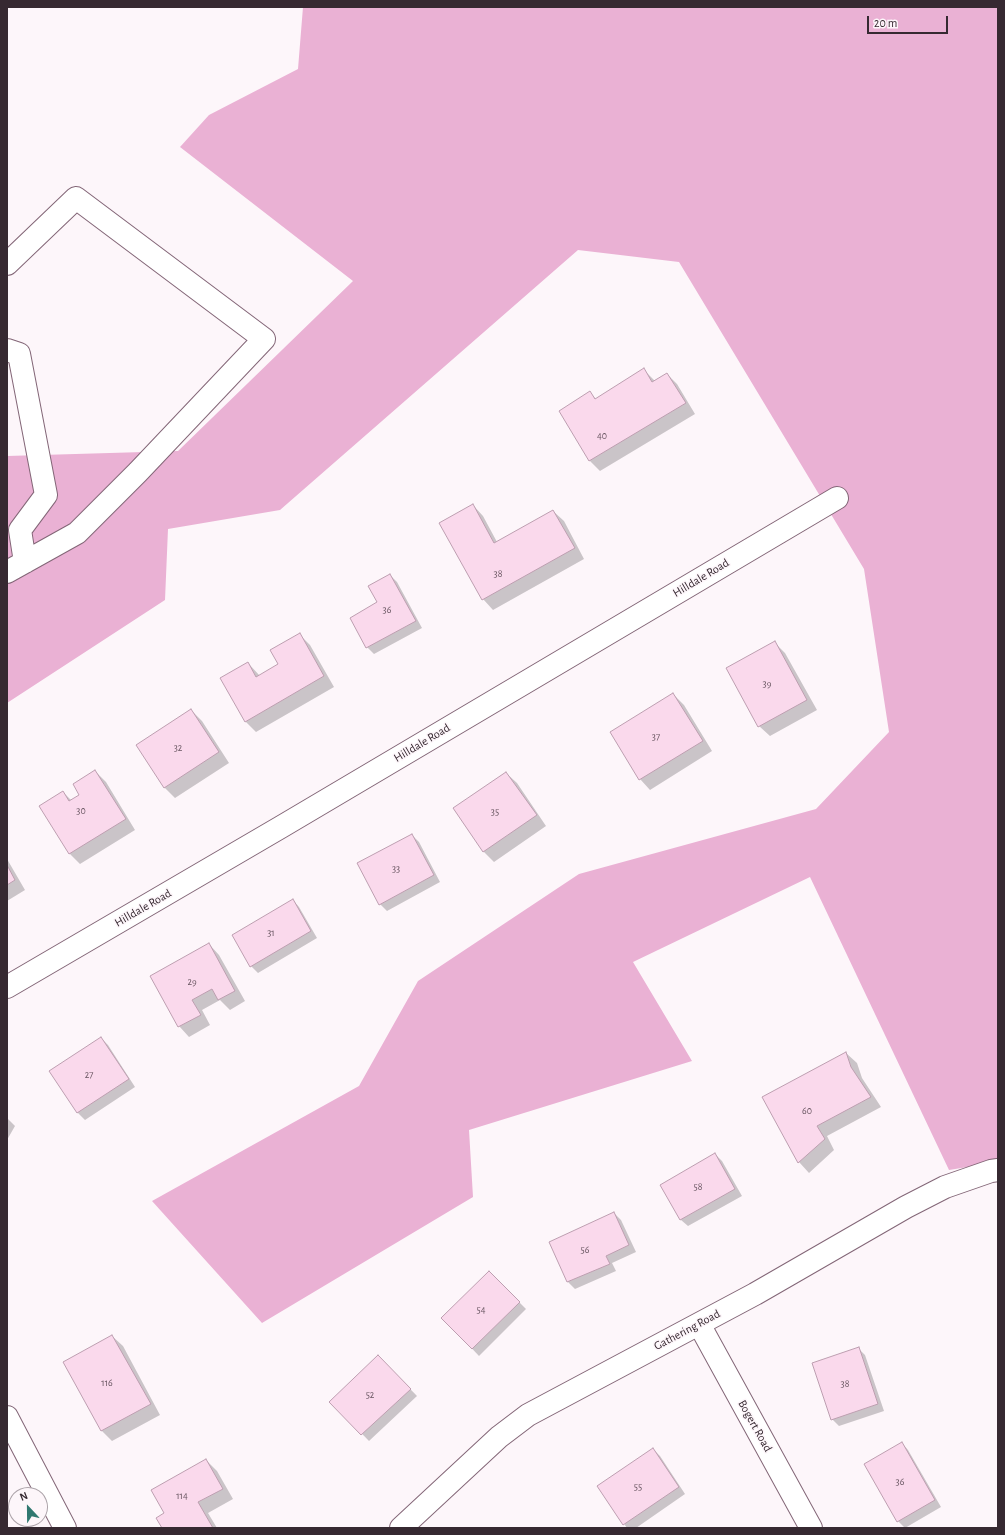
<!DOCTYPE html>
<style>
body{margin:0}
#map{position:relative;width:1005px;height:1535px;overflow:hidden;background:#fdf6fa;font-family:"Alegreya Sans",sans-serif}
canvas{display:block}
.frame{position:absolute;inset:0;border:8px solid #362931;pointer-events:none}
.north{position:absolute;left:8px;top:1487px;width:40px;height:40px;box-sizing:border-box;background:#fdf6fa;border:1px solid #ada4aa;border-radius:50%;rotate:338deg;font-size:11px;font-weight:700;line-height:16px;text-align:center;color:#362931}
.north::after{content:'';display:block;margin:auto;width:14px;height:18px;background:#307870;clip-path:polygon(50% 0,100% 100%,50% 72%,0 100%)}
.scale{position:absolute;left:867px;top:16px;width:81px;height:18px;box-sizing:border-box;border:2px solid #362931;border-top:0;padding-left:5px;font-size:12px;line-height:14px;white-space:nowrap;color:#362931;-webkit-text-stroke:3px #fdf6fa;paint-order:stroke}
</style>
<div id="map">
<canvas width="1005" height="1535"></canvas>
<div class="frame"></div>
<div class="north">N</div>
<div class="scale">20 m</div>
</div>
<script>
const g = document.querySelector('canvas').getContext('2d');
g.lineJoin = 'round';
function fill(path, color) {
  g.fillStyle = color;
  g.fill(path, 'evenodd');
}
function toPath(rows) {
  const path = new Path2D();
  for (const r of rows) {
    path.moveTo(r[0], r[1]);
    for (let i = 2; i < r.length; i += 2) path.lineTo(r[i], r[i + 1]);
  }
  return path;
}
function stroke(path, color, width, dash) {
  g.strokeStyle = color;
  g.lineWidth = width;
  g.lineCap = dash ? 'butt' : 'round';
  g.setLineDash(dash || []);
  g.stroke(path);
}
function drawText(font, color, halo, rows, align = 'center') {
  g.font = font + ' "Alegreya Sans",sans-serif';
  g.lineWidth = 3;
  g.setLineDash([]);
  g.textBaseline = 'middle';
  g.strokeStyle = halo;
  g.fillStyle = color;
  for (const [text, x, y, turn = 0] of rows) {
    g.save();
    g.translate(x, y);
    g.rotate((+turn || 0) * Math.PI / 180);
    g.textAlign = isNaN(turn) ? turn : align;
    if (halo) g.strokeText(text, 0, 0);
    g.fillText(text, 0, 0);
    g.restore();
  }
}
const green = toPath([
 [303,7,998,7,998,1162,949,1170,810,877,633,962,692,1061,469,1130,473,1197,262,1323,152,1201,359,1086,418,981,579,874,816,809,889,732,864,569,679,262,578,250,280,510,168,529,165,600,7,703,7,456,178,451,353,281,180,147,209,115,298,69]
]);
const shadow = toPath([
 [644,370,655,381,667,374,677,384,695,414,600,471,590,461,560,411,590,393,596,399],
 [473,505,483,516,497,542,553,511,564,521,584,559,493,610,483,599],
 [390,575,397,582,422,628,374,654,367,647,378,602],
 [299,634,310,645,334,687,256,732,245,721,248,663,260,676,280,665],
 [775,643,785,653,817,710,770,736,759,726],
 [673,694,684,705,712,751,650,790,640,779],
 [191,710,202,721,229,763,175,798,164,787],
 [95,771,106,782,135,830,80,864,70,854,63,792,72,801,81,796],
 [506,773,517,783,546,826,494,862,484,852,454,809],
 [412,835,419,842,440,882,387,911,380,904],
 [7,859,25,890,7,901],
 [293,900,299,907,317,938,258,973,251,966],
 [209,944,219,955,245,1001,230,1010,220,1000,202,1010,210,1025,189,1037,179,1026],
 [101,1038,108,1045,135,1087,85,1120,78,1113,51,1071],
 [846,1053,857,1063,862,1078,881,1107,827,1136,834,1150,809,1173,799,1162],
 [7,1118,15,1126,7,1140],
 [715,1154,722,1161,742,1196,688,1226,681,1220,661,1185],
 [614,1213,621,1220,636,1252,612,1263,616,1271,575,1289,568,1282,550,1243],
 [489,1272,526,1309,479,1356,443,1318],
 [112,1336,123,1346,160,1415,112,1441,102,1431,64,1362],
 [858,1348,865,1355,884,1411,839,1426,832,1419],
 [378,1356,417,1396,369,1441,331,1402],
 [902,1443,908,1450,941,1507,905,1528,898,1521],
 [653,1449,660,1456,685,1494,636,1528,627,1528,598,1486],
 [206,1460,217,1471,233,1499,208,1513,217,1528,163,1528,165,1513]
]);
const building = toPath([
 [644,368,652,382,667,373,686,403,589,461,559,411,590,391,595,399,644,368],
 [473,504,494,543,553,510,575,548,482,600,439,523,473,504],
 [390,574,416,621,366,648,350,618,377,602,368,586,390,574],
 [300,633,324,676,245,722,220,678,248,662,256,677,278,664,270,650,300,633],
 [775,641,807,700,758,727,726,668,775,641],
 [673,693,703,741,639,780,610,732,673,693],
 [191,709,219,752,164,788,136,745,191,709],
 [95,770,126,819,69,854,39,806,63,791,69,801,79,795,73,784,95,770],
 [506,772,537,815,483,852,453,808,506,772],
 [412,834,434,875,379,905,357,863,412,834],
 [7,865,15,880,7,885,7,865],
 [293,899,311,931,250,967,232,935,293,899],
 [209,943,235,991,218,1000,212,989,192,1000,201,1015,178,1027,150,976,209,943],
 [101,1037,129,1079,77,1113,49,1071,101,1037],
 [846,1052,851,1067,871,1097,817,1126,825,1139,798,1163,762,1097,846,1052],
 [715,1153,735,1189,680,1220,660,1185,715,1153],
 [614,1212,629,1245,606,1256,610,1264,567,1282,549,1242,614,1212],
 [489,1271,520,1302,472,1349,441,1318,489,1271],
 [112,1335,151,1404,101,1431,63,1362,112,1335],
 [859,1347,878,1404,831,1420,812,1363,859,1347],
 [378,1355,411,1389,361,1435,329,1402,378,1355],
 [902,1442,935,1500,897,1522,864,1464,902,1442],
 [653,1448,679,1487,623,1525,597,1486,653,1448],
 [206,1459,223,1489,198,1502,213,1528,162,1528,156,1518,164,1513,151,1490,206,1459]
]);
const minor = toPath([
 [7,264,76,198,264,339,138,472,77,533,7,572],
 [7,350,19,354,46,495,20,530,25,562],
 [7,987,281,827,837,498],
 [699,1324,811,1528],
 [7,1417,65,1528],
 [401,1528,499,1437,528,1415,755,1294,906,1207,945,1187,991,1171,998,1170]
]);
const numberNames = [
 ["40",602,436],
 ["38",498,574],
 ["36",387,610],
 ["39",767,684],
 ["37",656,737],
 ["32",178,748],
 ["30",81,811],
 ["35",495,812],
 ["33",396,869],
 ["31",271,933],
 ["29",192,982],
 ["27",89,1075],
 ["60",807,1111],
 ["58",698,1187],
 ["56",585,1250],
 ["54",481,1310],
 ["116",107,1383],
 ["38",845,1384],
 ["52",370,1395],
 ["36",900,1482],
 ["55",638,1487],
 ["114",182,1496]
];
const streetNames = [
 ["Hilldale Road",701,578,-31],
 ["Hilldale Road",422,743,-31],
 ["Hilldale Road",143,908,-30],
 ["Gathering Road",687,1330,-28],
 ["Bogert Road",755,1426,61]
];
fill(green, '#eab1d4');
fill(shadow, '#0003');
fill(building, '#fad9ec');
stroke(building, '#bd9eb0', 1);
stroke(minor, '#836677', 24);
stroke(minor, '#fff', 22);
drawText('10px', '#675560', null, numberNames);
drawText('12px', '#362931', '#fdf6fa', streetNames);
</script>
